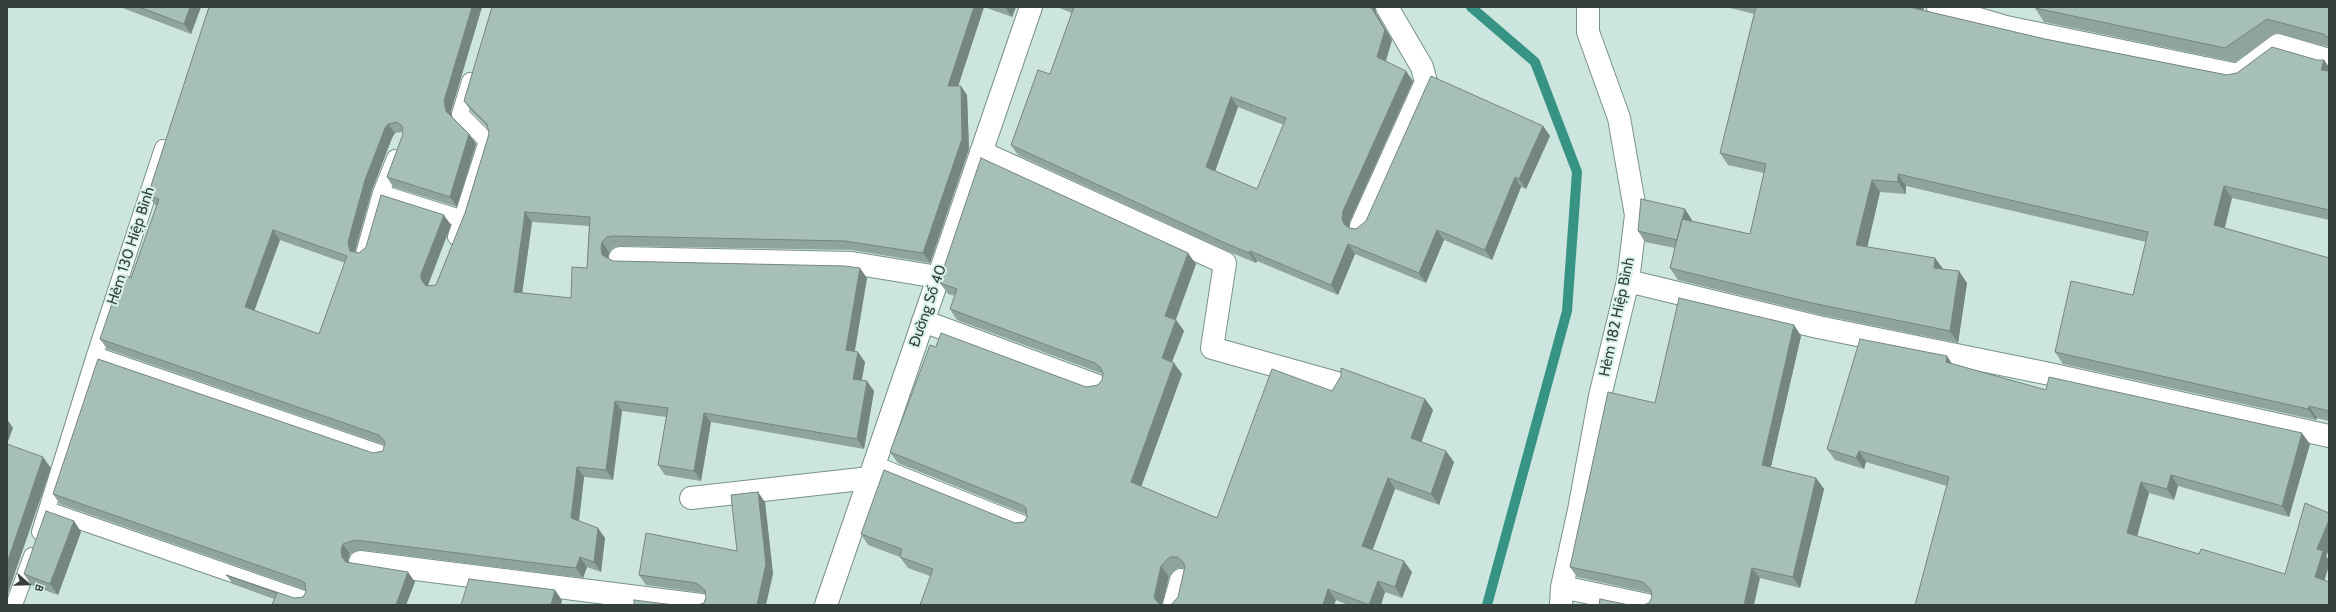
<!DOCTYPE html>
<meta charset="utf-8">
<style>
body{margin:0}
#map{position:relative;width:2336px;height:612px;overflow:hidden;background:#cce5df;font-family:Cabin,sans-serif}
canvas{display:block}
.frame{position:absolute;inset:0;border:8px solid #353f3d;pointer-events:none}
.north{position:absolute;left:8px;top:564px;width:40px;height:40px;-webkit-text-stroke:3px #d9f2ec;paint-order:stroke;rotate:110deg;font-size:11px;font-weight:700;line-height:16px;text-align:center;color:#353f3d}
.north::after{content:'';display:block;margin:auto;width:14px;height:18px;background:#353f3d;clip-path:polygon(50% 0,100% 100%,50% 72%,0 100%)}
</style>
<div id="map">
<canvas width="2336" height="612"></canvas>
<div class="frame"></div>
<div class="north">B</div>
</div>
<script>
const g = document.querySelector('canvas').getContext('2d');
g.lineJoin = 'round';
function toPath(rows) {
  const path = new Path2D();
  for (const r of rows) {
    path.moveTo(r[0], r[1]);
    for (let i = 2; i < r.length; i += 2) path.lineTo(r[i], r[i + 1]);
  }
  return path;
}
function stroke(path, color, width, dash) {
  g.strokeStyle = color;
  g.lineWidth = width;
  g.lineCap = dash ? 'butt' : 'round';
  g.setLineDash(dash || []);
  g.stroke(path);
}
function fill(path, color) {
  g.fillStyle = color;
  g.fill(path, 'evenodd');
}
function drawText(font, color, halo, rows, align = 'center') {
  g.font = font + ' Cabin,sans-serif';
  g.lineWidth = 4;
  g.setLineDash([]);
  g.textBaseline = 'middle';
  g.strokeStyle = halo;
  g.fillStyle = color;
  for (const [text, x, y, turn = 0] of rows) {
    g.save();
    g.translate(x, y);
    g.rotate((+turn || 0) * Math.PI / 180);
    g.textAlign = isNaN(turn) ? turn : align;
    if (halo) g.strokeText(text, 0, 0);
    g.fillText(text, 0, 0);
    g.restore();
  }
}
const stream = toPath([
 [1471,7,1535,62,1577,172,1567,311,1487,605]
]);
const lane = toPath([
 [381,193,463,219],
 [456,237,487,141,460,114,470,81],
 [364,254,381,193,395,158],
 [95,355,383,454],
 [874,464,1026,525],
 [48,510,304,599],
 [40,532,95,355,163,148],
 [14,605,32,556]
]);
const street = toPath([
 [1938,7,2006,27,2238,75,2278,45,2329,60],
 [981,152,1225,263,1212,348,1337,383],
 [1361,226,1426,82,1422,67,1387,7],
 [620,258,852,263,938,277],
 [1628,281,1818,327,2045,373,2329,436],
 [923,321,1098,386],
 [691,498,870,478],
 [360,562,701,605],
 [1562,587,1647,605],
 [826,605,1031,7],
 [1174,605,1181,580],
 [1561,605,1562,587,1579,510,1600,396,1628,281,1636,215,1619,118,1588,32,1588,7]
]);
const wall = toPath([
 [120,7,201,7,191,34],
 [209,7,482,7,451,111,452,117,469,134,476,144,457,207,393,187,387,177,403,134,403,132,395,133,392,138,372,190,355,251,355,252,359,253,451,225,428,286,436,285,465,213,489,134,488,128,471,111,464,101,492,7,1016,7,1012,17,984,7,958,86,967,95,969,149,930,263,852,250,620,246,614,247,609,252,608,258,613,261,867,278,855,351,865,362,862,380,874,391,864,449,711,422,701,481,665,475,658,465,666,417,622,411,613,480,584,477,579,521,605,538,601,572,587,567,583,578,362,550,350,554,348,560,348,563,415,582,406,605,272,605,274,599,233,584,226,575,294,598,303,597,306,592,306,590,60,504,53,494,373,453,383,451,385,445,107,349,100,339,131,278,157,206,155,205,148,195],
 [532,222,589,226,587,268,571,298,522,293],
 [280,240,345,263,319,334,254,311],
 [1057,7,1375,7,1376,13,1392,40,1386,61,1413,81,1350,221,1349,227,1349,228,1356,229,1543,126,1550,136,1526,189,1521,187,1492,260,1444,240,1426,283,1355,254,1338,295,1257,261,1256,263,1232,253,1018,155,1011,145,1050,74,1072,13],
 [1238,107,1284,125,1257,189,1215,171],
 [1726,7,1924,7,1923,11,2045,39,2227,75,2317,60,2324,60,2329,67,2329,220,2232,198,2225,228,2329,258,2329,421,2317,418,2316,420,2063,364,2055,352,2133,295,2146,242,1906,186,1906,194,1880,192,1867,247,1935,258,1943,269,1967,283,1958,343,1821,315,1678,280,1670,268,1675,248,1645,242,1638,231,1692,220,1692,221,1750,234,1764,173,1728,165,1720,153,1754,14],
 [2329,7,2329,47,2276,33,2235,62,2044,22,2035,8],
 [1196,264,1176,320,1184,331,1172,362,1182,374,1141,486,1217,518,1332,391,1425,399,1433,410,1421,442,1454,462,1439,505,1395,489,1372,550,1412,572,1402,598,1385,592,1381,605,1348,605,1336,600,1334,605,1171,605,1178,597,1185,568,1178,568,1169,577,930,576,908,568,900,557,868,545,861,534,1015,523,1024,522,1027,517,1027,515,898,463,890,452,936,347,1086,387,1098,385,1102,380,1103,374,957,320,950,309,955,296,948,294,940,283,945,269,944,267],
 [1794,325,1801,336,1771,467,1816,478,1824,489,1800,588,1760,578,1649,603,1652,597,1652,594,1650,593,1577,577,1570,567,1655,403],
 [1947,356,1952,364,2046,390,2310,444,2289,517,2178,486,2174,500,2149,493,2137,536,2199,554,2285,574,2329,520,2329,550,2326,556,2325,581,2329,605,1947,486,1866,462,1864,469,1835,460,1827,449],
 [765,502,773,574,704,603,706,597,706,595,703,593,646,585,639,575,737,551],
 [74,521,81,532,58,595,31,585,24,574]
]);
const shadedWall = toPath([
 [190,7,201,7,191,34,184,24],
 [472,7,482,7,451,111,453,121,446,111,444,101],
 [974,7,984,7,955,96,948,86],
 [1005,7,1016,7,1012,17],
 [1371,7,1375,7,1376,13,1392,40,1384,66,1377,57],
 [1913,7,1924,7,1921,20,1913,8],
 [2324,60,2329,67,2329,81,2321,70],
 [1406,71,1413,81,1350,221,1349,228,1344,224,1342,218,1343,211],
 [961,86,967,95,969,149,930,263,923,253],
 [1231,97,1238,107,1213,177,1206,167],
 [388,124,395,133,392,138,372,190,355,251,357,260,350,251,348,242,365,180,385,128],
 [1543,126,1550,136,1526,189,1519,179],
 [469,134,476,144,457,207,450,197],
 [1898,174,1906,186,1906,194,1898,182],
 [1515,177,1521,187,1492,260,1485,250],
 [1872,180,1880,192,1865,257,1856,245],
 [2224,186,2232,198,2222,237,2214,225],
 [1685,209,1692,220,1684,250,1677,240],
 [525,212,532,222,521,302,514,292],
 [444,215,451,225,428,284,428,289,421,279,421,274],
 [273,230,280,240,252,317,245,307],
 [1437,230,1444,240,1426,283,1419,273],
 [602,242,609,252,608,258,602,255,601,248],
 [1348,244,1355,254,1338,295,1331,285],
 [1250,251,1257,261,1256,263,1249,253],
 [1188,253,1196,264,1173,327,1165,316],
 [1935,258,1943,269,1934,268],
 [860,268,867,278,853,360,846,350],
 [1959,271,1967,283,1958,343,1950,331],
 [1176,320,1184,331,1169,369,1162,358],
 [1794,325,1801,336,1769,475,1762,465],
 [858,352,865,362,860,388,853,379],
 [1947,356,1954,367,1946,362],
 [1174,363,1182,374,1139,493,1131,482],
 [867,381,874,391,864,449,857,439],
 [1425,399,1433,410,1419,449,1411,438],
 [615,401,622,411,613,480,606,470],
 [2309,406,2317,418,2316,420,2308,409],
 [704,413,711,422,701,481,694,471],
 [7,419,13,428,7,444],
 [2302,433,2310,444,2289,517,2282,506],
 [1446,451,1454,462,1439,505,1431,494],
 [1859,451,1866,462,1864,469,1856,458],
 [43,457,51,468,7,596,7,563],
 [577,467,584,477,578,528,571,518],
 [2171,475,2178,486,2174,500,2167,489],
 [1388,478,1395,489,1370,557,1362,546],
 [1816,478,1824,489,1800,588,1793,577],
 [2141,482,2149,493,2135,544,2127,533],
 [758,492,765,502,773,574,766,605,757,605],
 [2329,520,2329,550,2326,556,2329,560,2329,566,2322,588,2315,577,2317,549],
 [74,521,81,532,58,595,50,584],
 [598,528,605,538,601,572,594,562],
 [343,544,350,554,348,560,348,566,342,557,341,550],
 [580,557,587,567,583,578,576,568],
 [1404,561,1412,572,1402,598,1395,587],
 [1161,566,1169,577,1162,605,1159,605,1154,597],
 [1752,568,1760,578,1754,605,1744,605],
 [408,572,415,582,406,605,396,605],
 [1378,581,1385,592,1381,605,1369,605],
 [1328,589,1336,600,1334,605,1323,605],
 [555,590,562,600,561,605,551,605]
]);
const building = toPath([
 [139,7,190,7,184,24,139,7],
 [209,7,472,7,444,101,446,111,469,134,450,197,387,177,403,134,402,126,397,122,388,124,385,128,365,180,348,242,350,251,359,253,366,247,381,195,444,215,421,274,421,279,426,286,436,285,465,213,489,134,487,124,464,101,492,7,974,7,948,86,961,86,962,139,923,253,845,241,613,236,607,237,602,242,601,248,602,255,613,261,844,266,860,268,846,350,858,352,853,379,867,381,857,439,704,413,694,471,658,465,668,408,615,401,606,470,577,467,571,518,598,528,594,562,580,557,576,568,355,540,343,544,341,550,342,557,346,562,408,572,396,605,272,605,277,593,226,575,294,598,303,597,306,592,305,583,300,580,53,494,98,359,373,453,383,451,385,442,379,435,100,339,122,274,131,278,159,199,148,195,209,7],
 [525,212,590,217,587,268,572,267,571,298,514,292,525,212],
 [273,230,347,256,319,334,245,307,273,230],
 [1074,7,1371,7,1385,30,1377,57,1406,71,1343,211,1342,218,1344,224,1349,228,1356,229,1366,221,1431,76,1543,126,1519,179,1515,177,1485,250,1437,230,1419,273,1348,244,1331,285,1250,251,1249,253,1225,243,1011,145,1038,70,1050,74,1074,7],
 [1231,97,1286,118,1257,189,1206,167,1231,97],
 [1756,7,1913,7,1913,8,2045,39,2227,75,2237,73,2272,47,2317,60,2324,60,2321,70,2329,71,2329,210,2224,186,2214,225,2329,258,2329,411,2309,406,2308,409,2055,352,2071,281,2133,295,2148,232,1898,174,1898,182,1872,180,1856,245,1935,258,1934,268,1959,271,1950,331,1812,303,1670,268,1682,219,1750,234,1766,164,1720,153,1756,7],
 [2034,7,2329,7,2329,38,2323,34,2267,19,2225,48,2035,8,2034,7],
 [981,158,1188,253,1165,316,1176,320,1162,358,1174,363,1131,482,1217,518,1272,369,1332,391,1341,376,1341,368,1425,399,1411,438,1446,451,1431,494,1388,478,1362,546,1404,561,1395,587,1378,581,1369,605,1328,589,1323,605,1171,605,1178,597,1185,566,1182,561,1177,557,1170,557,1161,566,1154,597,1157,602,1161,605,920,605,933,569,900,557,902,549,861,534,884,470,1015,523,1024,522,1027,517,1026,508,1022,505,890,452,930,345,936,347,941,333,1086,387,1098,385,1102,380,1103,373,1100,367,1095,363,950,309,957,289,940,283,946,267,944,267,981,158],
 [1641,199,1685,209,1677,240,1638,231,1641,199],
 [1679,298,1794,325,1762,465,1816,478,1793,577,1752,568,1744,605,1643,605,1649,603,1652,597,1651,590,1643,582,1570,567,1608,392,1655,403,1679,298],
 [1860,339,1947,356,1946,362,2046,390,2049,377,2302,433,2282,506,2171,475,2167,489,2141,482,2127,533,2199,554,2201,549,2285,574,2305,503,2329,513,2329,520,2317,549,2323,551,2315,577,2329,582,2329,605,1915,605,1949,477,1859,451,1856,458,1827,449,1860,339],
 [7,444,43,457,7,563,7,444],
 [758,492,766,564,757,605,698,605,704,603,706,597,705,590,696,583,639,575,646,533,737,551,731,495,758,492],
 [46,511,74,521,50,584,24,574,46,511],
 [469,579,555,590,551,605,461,605,469,579],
 [1600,599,1629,605,1599,605,1600,599],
 [634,600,674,605,634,605,634,600]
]);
const streetNames = [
 ["Hẻm 130 Hiệp Bình",131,246,-72],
 ["Đường Số 40",928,306,-71],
 ["Hẻm 182 Hiệp Bình",1617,317,-78]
];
stroke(stream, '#379484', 10);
stroke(lane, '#7a918b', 18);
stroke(street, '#7a918b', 24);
stroke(lane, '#fff', 16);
stroke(street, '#fff', 22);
fill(wall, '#90a49f');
fill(shadedWall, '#758682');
fill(building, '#a7bfb9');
stroke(building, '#758682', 1);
drawText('15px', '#353f3d', '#d9f2ec', streetNames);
</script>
